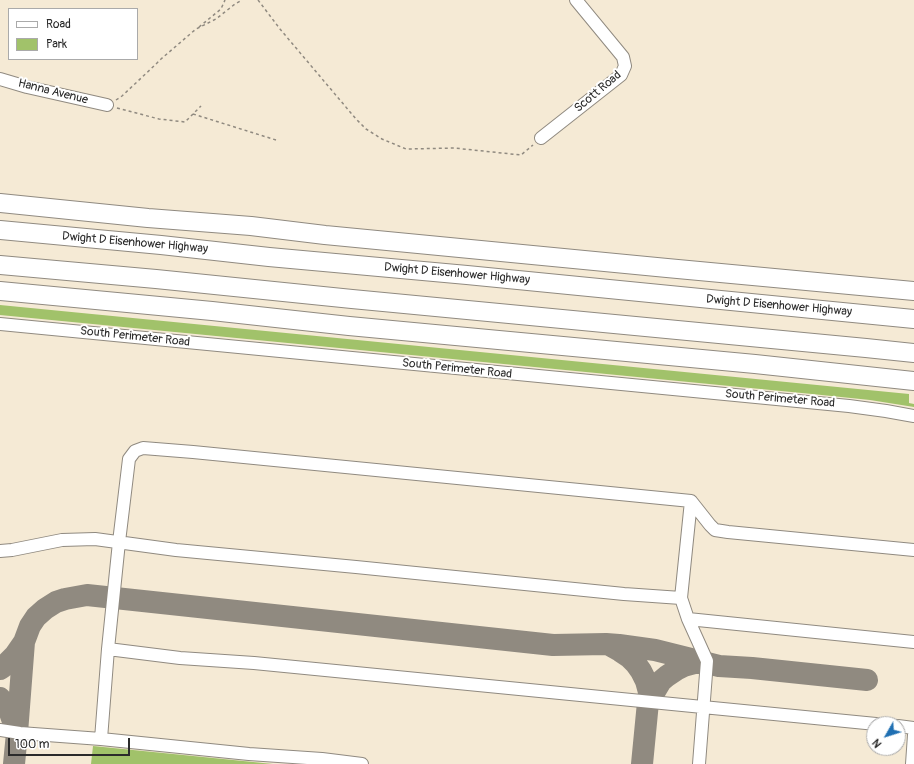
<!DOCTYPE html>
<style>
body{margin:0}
#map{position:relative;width:914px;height:764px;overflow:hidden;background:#f5ead5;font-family:Pangolin,sans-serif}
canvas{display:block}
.legend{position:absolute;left:8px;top:8px;width:130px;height:52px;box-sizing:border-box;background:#fff;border:1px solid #aaa;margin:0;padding:5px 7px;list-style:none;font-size:12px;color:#2b2b2b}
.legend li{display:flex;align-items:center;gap:8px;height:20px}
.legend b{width:20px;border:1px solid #aaa}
.north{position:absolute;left:866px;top:716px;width:40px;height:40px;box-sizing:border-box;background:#fff;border:1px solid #aaa;border-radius:50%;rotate:231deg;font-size:11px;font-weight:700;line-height:16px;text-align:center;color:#2b2b2b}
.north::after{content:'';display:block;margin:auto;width:14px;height:18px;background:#1f6fb2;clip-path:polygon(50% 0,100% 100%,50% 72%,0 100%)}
.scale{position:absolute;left:8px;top:738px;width:122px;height:18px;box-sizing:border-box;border:2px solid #2b2b2b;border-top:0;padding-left:5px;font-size:12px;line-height:14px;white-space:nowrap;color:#2b2b2b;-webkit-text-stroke:3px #fff;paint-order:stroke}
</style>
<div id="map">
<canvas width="914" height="764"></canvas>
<ul class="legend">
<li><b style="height:5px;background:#fff"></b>Road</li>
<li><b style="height:11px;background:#a1c26a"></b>Park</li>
</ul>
<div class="north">N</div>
<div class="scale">100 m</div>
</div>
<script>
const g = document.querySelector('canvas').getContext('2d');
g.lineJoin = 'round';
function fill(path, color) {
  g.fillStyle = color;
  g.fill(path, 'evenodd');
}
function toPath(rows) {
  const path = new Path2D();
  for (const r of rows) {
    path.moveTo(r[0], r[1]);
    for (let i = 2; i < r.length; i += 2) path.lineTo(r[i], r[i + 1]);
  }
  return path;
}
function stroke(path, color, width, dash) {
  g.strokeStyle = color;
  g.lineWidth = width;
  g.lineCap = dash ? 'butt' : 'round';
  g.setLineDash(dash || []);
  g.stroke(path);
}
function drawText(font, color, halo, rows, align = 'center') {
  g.font = font + ' Pangolin,sans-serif';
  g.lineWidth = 4;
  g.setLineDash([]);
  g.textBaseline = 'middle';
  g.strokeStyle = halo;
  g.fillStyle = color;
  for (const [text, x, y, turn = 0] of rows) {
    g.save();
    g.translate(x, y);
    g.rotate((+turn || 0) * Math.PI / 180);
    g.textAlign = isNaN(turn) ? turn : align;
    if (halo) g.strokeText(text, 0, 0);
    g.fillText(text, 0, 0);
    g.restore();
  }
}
const green = toPath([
 [0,305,909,394,909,403,914,404,914,407,870,400,812,394,0,315],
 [93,746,273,764,91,764]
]);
const taxiway = toPath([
 [611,646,620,651,629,657,636,664,641,671,646,681,649,692,642,764],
 [0,669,3,667,15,655,24,642,30,626,36,617,45,609,56,602,65,599,87,595,553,645,606,644,619,645,655,650,719,666,752,668,867,680],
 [0,698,8,707,17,733,14,764],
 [648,706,649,701,661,681,667,676,676,670,684,666,695,663,703,663],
 [17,733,24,642]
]);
const path = toPath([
 [258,0,280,29,356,119,366,129,382,139,406,149,454,148,521,155,533,145],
 [199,27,221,9,225,0],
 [116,100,122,96,155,65,161,59,196,29,216,19,235,4,242,0],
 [117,108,159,119,185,122,201,106],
 [193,114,276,140]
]);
const minor = toPath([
 [0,79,27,87,107,105],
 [541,138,621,75,625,66,623,57,576,0],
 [0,324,849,406,886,411,914,416],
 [691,501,681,598,688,619,707,661,699,764],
 [0,551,12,550,62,540,95,539,176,550,356,567,624,594,681,598],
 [688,619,914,642],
 [108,649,180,658,254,663,876,724],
 [898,726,914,728],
 [0,730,20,733,101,739,249,754,322,759,362,764],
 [101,739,108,649,119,542,129,459,135,451,143,448,193,452,691,501,710,525,715,530,728,532,914,550],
 [912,764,914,735]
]);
const highway = toPath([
 [0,203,148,218,251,226,325,235,667,268,914,291],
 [0,230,161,245,269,257,467,275,914,319],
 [0,265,156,279,352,299,866,348,914,353],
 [0,291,212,311,349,326,755,364,914,381]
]);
const streetNames = [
 ["Hanna Avenue",53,92,14],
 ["Scott Road",598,92,-40],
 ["Dwight D Eisenhower Highway",135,243,5],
 ["Dwight D Eisenhower Highway",457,274,5],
 ["Dwight D Eisenhower Highway",779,306,5],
 ["South Perimeter Road",135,337,6],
 ["South Perimeter Road",457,369,6],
 ["South Perimeter Road",780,399,5]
];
fill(green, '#a1c26a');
stroke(taxiway, '#908a80', 22);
stroke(minor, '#908a80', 14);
stroke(highway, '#908a80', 20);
stroke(path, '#908a80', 1.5, [3, 3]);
stroke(minor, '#fff', 12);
stroke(highway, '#fff', 18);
drawText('12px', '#2b2b2b', '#fff', streetNames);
</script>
